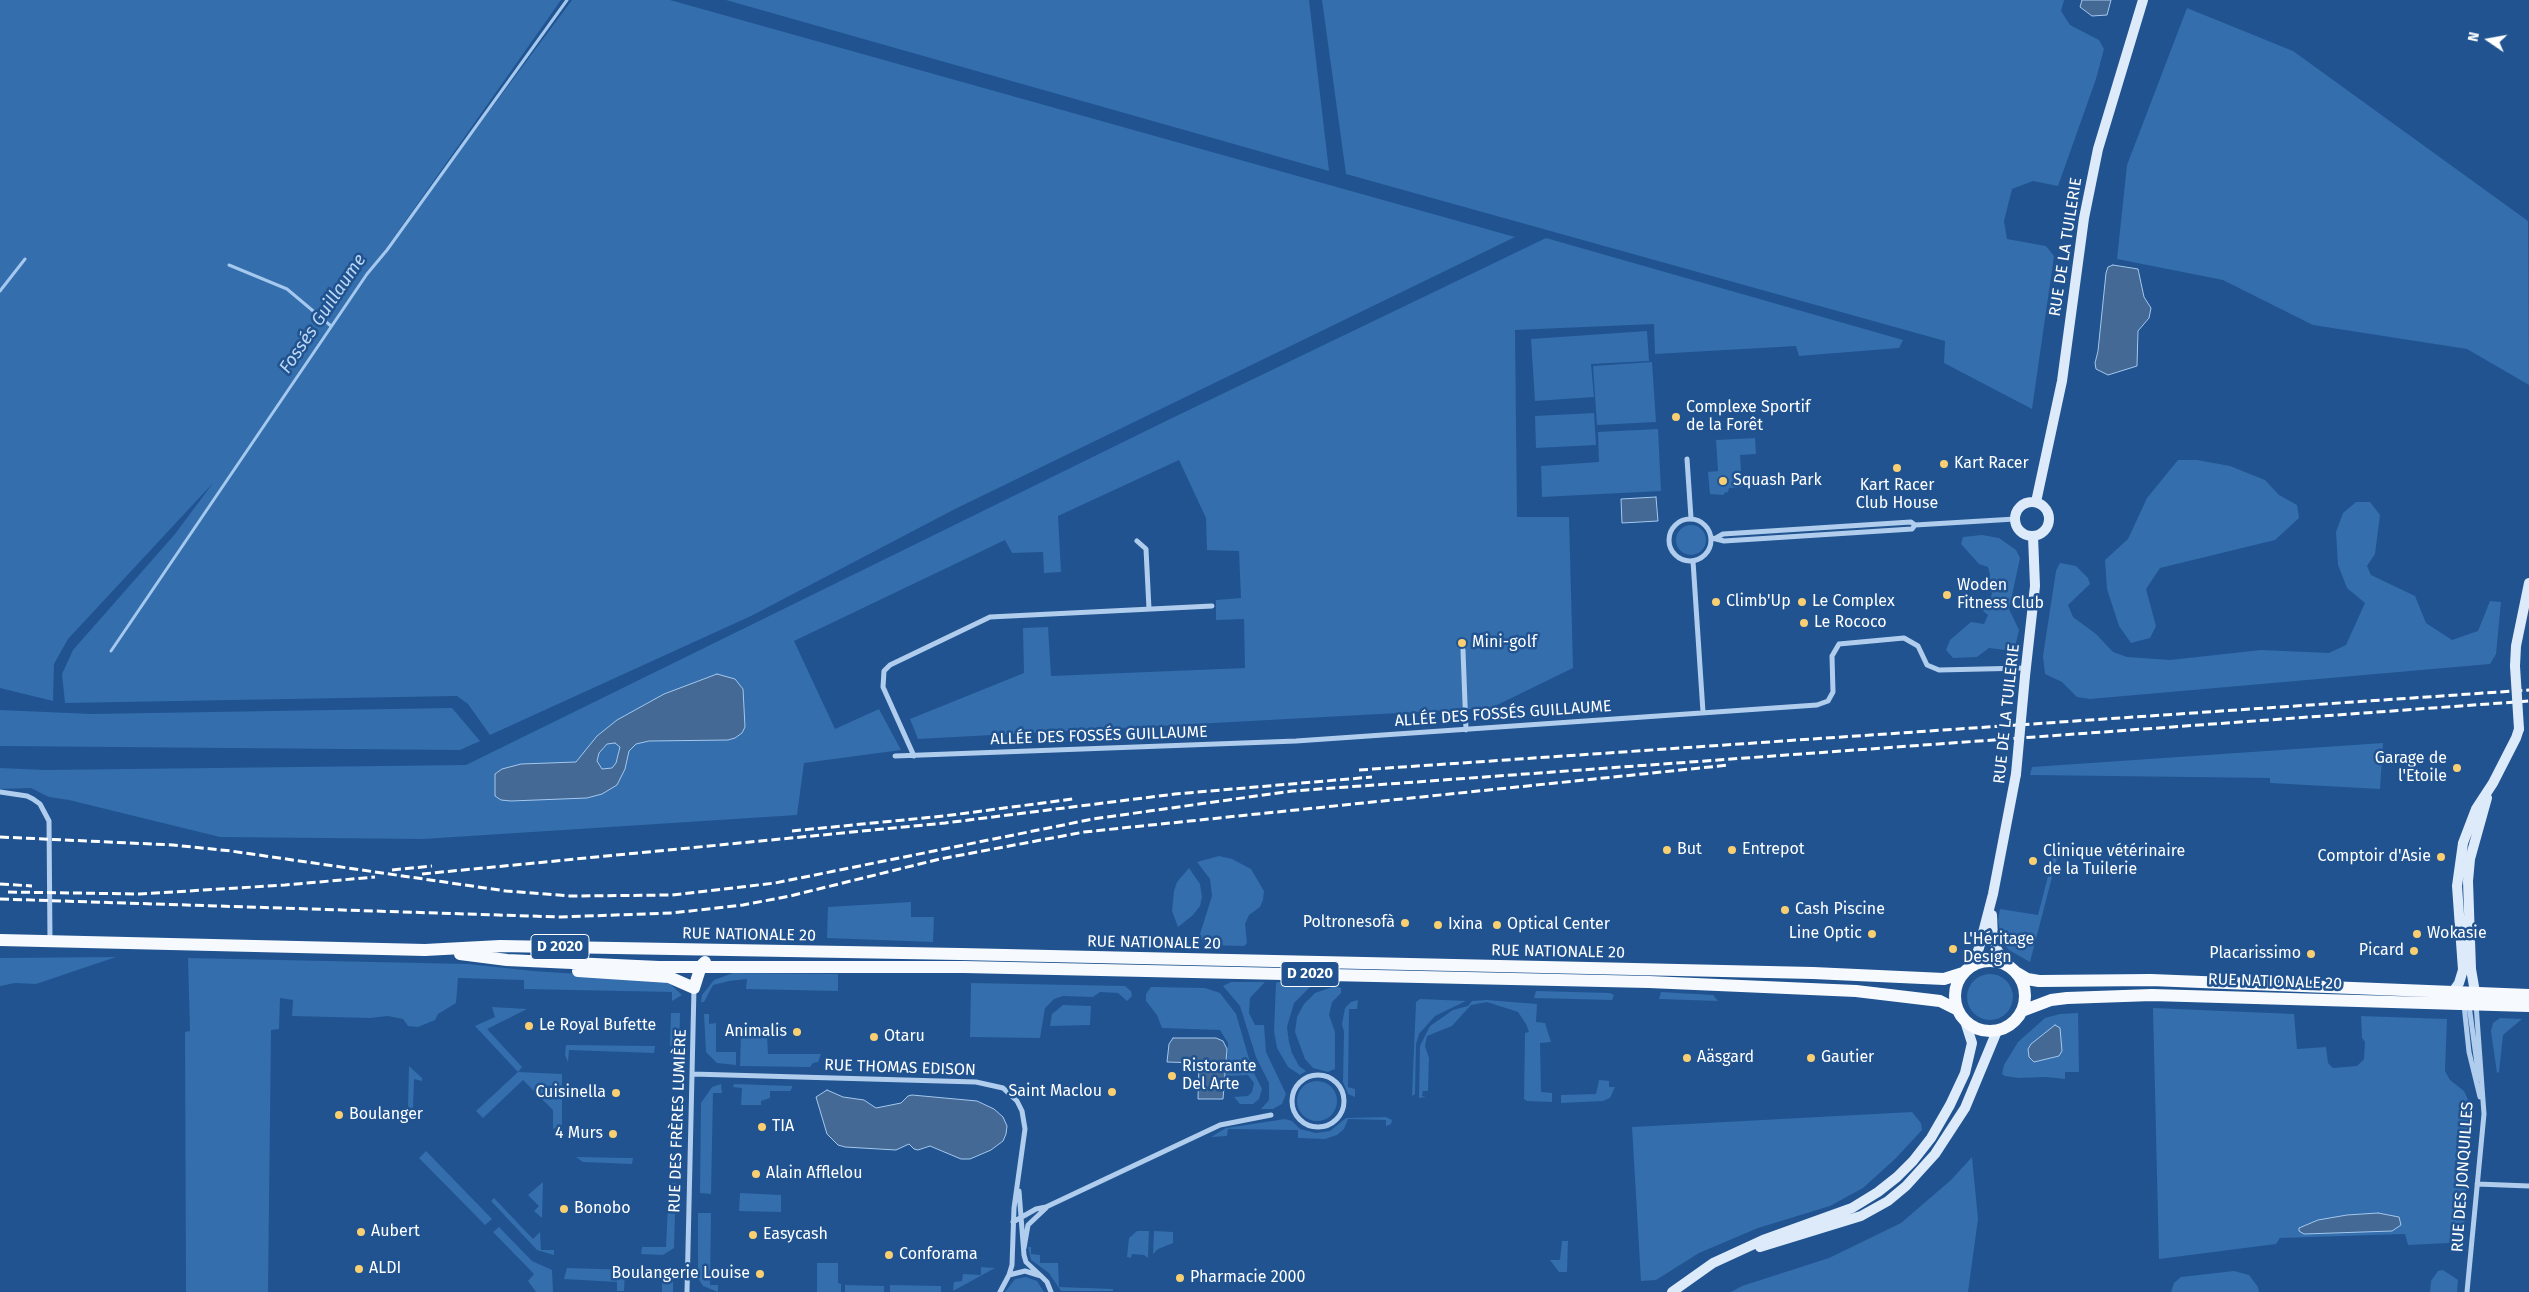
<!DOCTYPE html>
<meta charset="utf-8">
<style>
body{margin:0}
#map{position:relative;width:2529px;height:1292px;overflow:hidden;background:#205390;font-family:"Fira Sans",sans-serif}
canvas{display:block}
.north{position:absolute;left:2464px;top:15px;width:50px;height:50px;-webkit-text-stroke:4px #205390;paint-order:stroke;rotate:282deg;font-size:14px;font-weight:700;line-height:20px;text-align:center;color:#fff}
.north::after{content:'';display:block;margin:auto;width:18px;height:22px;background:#fff;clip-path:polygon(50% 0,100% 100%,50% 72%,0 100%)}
</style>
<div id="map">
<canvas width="2529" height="1292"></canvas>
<div class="north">N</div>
</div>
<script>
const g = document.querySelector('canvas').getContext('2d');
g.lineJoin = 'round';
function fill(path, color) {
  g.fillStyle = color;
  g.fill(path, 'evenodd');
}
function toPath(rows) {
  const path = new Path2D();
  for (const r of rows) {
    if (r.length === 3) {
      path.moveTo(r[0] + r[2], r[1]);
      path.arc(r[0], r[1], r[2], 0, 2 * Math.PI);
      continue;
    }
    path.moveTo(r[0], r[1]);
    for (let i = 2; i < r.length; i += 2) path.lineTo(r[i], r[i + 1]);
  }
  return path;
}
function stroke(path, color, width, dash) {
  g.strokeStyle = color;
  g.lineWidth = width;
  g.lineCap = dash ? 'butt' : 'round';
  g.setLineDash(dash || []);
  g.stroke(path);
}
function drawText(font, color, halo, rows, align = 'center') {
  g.font = font + ' "Fira Sans",sans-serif';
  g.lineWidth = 5;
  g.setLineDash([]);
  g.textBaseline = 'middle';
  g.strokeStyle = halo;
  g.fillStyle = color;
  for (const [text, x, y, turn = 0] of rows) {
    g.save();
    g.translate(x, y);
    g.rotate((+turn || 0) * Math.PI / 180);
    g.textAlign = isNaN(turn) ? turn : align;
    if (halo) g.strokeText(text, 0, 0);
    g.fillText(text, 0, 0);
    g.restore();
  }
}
const green = toPath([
 [0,0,561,0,368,274,572,0,670,0,1515,237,955,509,751,616,490,735,468,704,457,696,65,703,62,674,73,650,175,534,213,483,68,639,54,664,53,701,0,688],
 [726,0,1309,0,1329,171],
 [1322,0,2064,0,2061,11,2070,25,2099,40,2104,49,2096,79,2058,186,2033,181,2012,189,2004,221,2007,239,2046,246,2054,256,2032,409,1944,363,1945,341,1346,174],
 [2187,8,2293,51,2528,221,2529,385,2467,349,2313,325,2223,280,2117,259,2127,165],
 [1546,238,1903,340,1899,348,1799,356,1796,346,1655,354,1654,324,1515,330,1517,517,1569,517,1573,668,1491,708,918,739,910,719,1024,673,1023,628,1048,627,1051,676,1245,668,1244,619,1216,620,1216,600,1241,598,1239,551,1207,550,1206,518,1179,460,1058,516,1061,572,1044,573,1043,552,1012,553,1005,540,794,641,835,729,879,709,901,750,804,763,797,815,423,839,220,837,69,800,49,797,31,788,0,789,0,768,45,770,466,765,1168,420],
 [1647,331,1649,361,1591,364,1594,397,1535,401,1531,339],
 [1652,362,1656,422,1597,425,1593,366],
 [1594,413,1596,445,1536,448,1535,416],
 [1658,429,1661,491,1542,497,1541,466,1599,462,1598,432],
 [1755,438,1756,454,1740,455,1742,487,1729,488,1728,492,1724,493,1724,495,1710,494,1708,472,1718,471,1716,440],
 [2178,460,2197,460,2230,466,2265,480,2279,495,2297,505,2299,518,2275,540,2160,568,2146,589,2156,626,2150,638,2131,643,2119,626,2107,589,2105,560,2128,539,2147,498],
 [2356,502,2370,502,2380,515,2375,554,2367,566,2371,575,2415,596,2426,623,2452,640,2478,631,2490,601,2501,602,2496,654,2490,664,2090,699,2077,697,2062,682,2045,674,2043,656,2056,571,2060,563,2076,566,2088,578,2090,584,2068,605,2073,617,2096,634,2113,652,2127,657,2170,660,2261,650,2329,653,2346,645,2365,603,2347,588,2338,565,2336,532,2343,513],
 [1691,540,15],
 [1982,535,1999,538,2016,550,2020,558,2009,609,2019,630,2014,651,1989,648,1977,657,1953,658,1946,650,1950,640,1971,622,1984,624,1988,615,1983,611,1985,604,1991,597,1992,593,1987,588,1990,575,1988,567,1979,564,1961,544,1963,537],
 [452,708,480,741,460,750,0,746,0,710,92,714],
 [2383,743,2380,789,2270,783,2270,778,2030,775,2032,767],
 [2054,853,2058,854,2030,962,2009,950,2002,942,1998,921,2000,909,2038,915],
 [1219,856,1232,859,1251,869,1264,891,1263,900,1260,907,1249,915,1245,924,1247,943,1244,946,1207,945,1201,939,1200,934,1212,896,1210,879,1197,862],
 [1189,868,1200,884,1202,897,1200,906,1193,915,1178,927,1172,911,1174,891,1177,882],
 [911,902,911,917,934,917,933,942,827,938,828,907],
 [116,957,36,984,15,983,0,986,0,958],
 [188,958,468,964,533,971,657,979,667,981,682,995,672,1001,672,992,524,989,524,980,458,978,456,1003,438,1014,435,1020,418,1027,408,1026,403,1019,388,1016,370,1018,292,1016,293,1000,280,998,279,1029,271,1030,268,1292,186,1292,185,1032,190,1031],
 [733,973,838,974,838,991,746,989,747,979,729,981,713,985,704,1002,701,1002,702,995,714,980],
 [1990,997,23],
 [1231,982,1265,982,1250,998,1249,1013,1255,1025,1264,1025,1266,1052,1286,1094,1282,1104,1273,1109,1261,1109,1269,1100,1269,1083,1256,1057,1240,1006,1223,986],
 [1278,982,1314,983,1294,1003,1287,1027,1289,1042,1292,1053,1299,1066,1306,1071,1300,1075,1288,1067,1277,1048,1274,1031,1276,983],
 [971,983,1125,986,1131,991,1132,996,1127,1001,1118,993,1100,992,1093,997,1063,996,1054,999,1045,1008,1040,1038,970,1037],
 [1335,986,1341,988,1341,993,1332,1002,1329,1015,1335,1032,1335,1069,1328,1072,1313,1068,1305,1059,1295,1032,1297,1017,1304,1004,1315,993],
 [1151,987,1205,988,1220,993,1236,1014,1252,1069,1262,1089,1259,1099,1253,1104,1240,1104,1234,1097,1248,1096,1252,1092,1254,1083,1248,1075,1226,1076,1228,1043,1220,1030,1162,1028,1157,1015,1146,1001,1146,994],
 [1536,991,1610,993,1614,995,1612,1000,1534,998],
 [1661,992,1713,995,1718,1001,1659,999],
 [1420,999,1466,1001,1435,1016,1419,1034,1416,1044,1415,1094,1412,1096,1416,1002],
 [1358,1000,1357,1009,1349,1009,1348,1087,1355,1089,1355,1097,1348,1094,1343,1082,1344,1032,1342,1024,1345,1008,1351,1002],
 [1487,1000,1537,1004,1536,1022,1545,1023,1551,1042,1540,1043,1541,1092,1552,1093,1552,1102,1527,1101,1524,1099,1525,1033,1529,1032,1526,1024,1518,1012,1487,1002,1471,1005,1452,1026,1427,1036,1425,1046,1429,1058,1428,1091,1423,1091,1422,1096,1426,1097,1419,1098,1420,1046,1430,1026,1453,1010,1468,1006,1472,1001],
 [1063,1005,1091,1006,1090,1025,1050,1026,1052,1014],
 [492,1007,527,1009,487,1029,522,1067,518,1072,562,1074,562,1126,553,1129,553,1110,523,1080,483,1118,476,1111,518,1072,475,1026,495,1017],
 [2153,1008,2294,1014,2297,1049,2326,1047,2328,1063,2333,1068,2357,1066,2364,1059,2365,1042,2362,1038,2361,1016,2447,1019,2445,1071,2450,1080,2464,1091,2469,1102,2470,1114,2464,1229,2462,1236,2455,1241,2448,1243,2408,1245,2405,1234,2280,1238,2276,1244,2159,1259],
 [671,1013,680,1013,679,1065,672,1065,673,1046,670,1046],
 [2078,1013,2079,1072,2065,1072,2065,1079,2046,1077,2018,1078,2005,1076,2002,1074,2004,1065,2018,1042,2045,1018,2060,1014],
 [704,1014,709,1014,709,1024,716,1023,716,1052,736,1052,736,1065,717,1063,706,1052],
 [2500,1018,2522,1019,2503,1035,2499,1072,2497,1073,2491,1031,2493,1023],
 [741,1034,767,1035,768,1054,821,1054,818,1062,813,1063,810,1067,740,1066],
 [566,1045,655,1046,654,1053,569,1050,568,1062,565,1055],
 [409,1066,422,1078,422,1081,414,1079,413,1108,416,1115,413,1118,408,1107],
 [1599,1080,1609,1081,1609,1087,1615,1087,1610,1098,1603,1101,1561,1103,1561,1095,1596,1094],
 [1317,1101,20],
 [721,1084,722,1093,713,1093,711,1194,700,1193,701,1103,712,1087],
 [734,1084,792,1086,792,1088,790,1091,770,1091,770,1098,761,1101,761,1105,741,1105,742,1088,733,1087],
 [1912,1112,1921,1123,1922,1130,1896,1158,1863,1188,1830,1206,1758,1228,1699,1253,1656,1280,1641,1281,1632,1127],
 [1386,1117,1392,1120,1391,1124,1386,1126,1386,1120,1348,1119,1344,1129,1337,1135,1325,1139,1298,1138,1298,1130,1295,1130,1228,1129,1227,1136,1211,1137,1226,1128,1285,1119,1292,1121,1300,1129,1316,1133,1330,1131,1346,1118],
 [426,1151,492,1219,485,1225,419,1158],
 [576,1157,629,1158,633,1158,632,1164,583,1162],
 [1972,1157,1978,1219,1968,1292,1731,1292,1742,1286,1829,1258,1901,1223,1951,1180],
 [543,1182,542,1218,534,1211,539,1206,528,1195],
 [669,1183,676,1183,674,1248,663,1255,641,1254,642,1247,666,1247],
 [740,1193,781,1195,781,1212,739,1211],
 [494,1198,533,1239,540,1232,541,1250,554,1250,554,1255,537,1250,491,1201],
 [698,1213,711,1213,710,1285,718,1285,718,1292,703,1286,698,1278],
 [499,1227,532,1261,552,1270,553,1292,536,1292,528,1281,534,1274,493,1232],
 [1137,1231,1149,1231,1148,1258,1144,1255,1132,1254,1131,1258,1127,1257,1129,1238],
 [1154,1231,1173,1232,1173,1243,1158,1249,1153,1254],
 [1562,1241,1568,1241,1567,1272,1559,1272,1550,1260,1560,1260],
 [1028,1247,1031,1247,1031,1254,1040,1255,1040,1263,1058,1263,1059,1287,1113,1289,1113,1291,1061,1291,1049,1273,1031,1260],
 [817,1263,838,1263,838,1283,841,1284,841,1292,817,1292],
 [981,1267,995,1268,953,1291,954,1282,962,1281,963,1274,981,1275],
 [567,1268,666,1271,673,1276,673,1292,662,1292,662,1274,625,1273,624,1291,617,1291,617,1282,564,1279],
 [2443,1270,2458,1280,2457,1292,2430,1292,2431,1281,2438,1271],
 [2234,1271,2249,1275,2258,1287,2259,1292,2171,1292,2174,1283,2181,1277],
 [1026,1277,1037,1281,1044,1292,1005,1292,1015,1279],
 [845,1285,884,1286,884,1292,845,1292],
 [890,1285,941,1286,941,1292,890,1292]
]);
const water = toPath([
 [2082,0,2111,0,2107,15,2092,16,2080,7,2082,0],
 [2113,265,2138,269,2144,297,2151,308,2149,318,2138,331,2137,366,2108,375,2096,369,2095,363,2098,351,2106,273,2108,267,2113,265],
 [1656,497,1658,521,1622,523,1621,499,1656,497],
 [717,674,735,679,743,689,745,727,742,733,735,738,728,740,649,741,636,744,629,751,625,769,617,785,602,794,587,798,511,801,501,800,495,796,495,774,502,769,521,764,576,762,597,736,617,720,664,694,717,674],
 [615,743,620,747,616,763,612,768,602,769,597,761,599,753,607,744,615,743],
 [2055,1025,2060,1028,2062,1051,2059,1056,2034,1062,2029,1057,2028,1049,2031,1044,2055,1025],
 [1173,1038,1216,1038,1223,1041,1227,1049,1223,1099,1198,1099,1199,1063,1167,1062,1169,1044,1173,1038],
 [827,1090,843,1097,864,1100,876,1108,901,1103,908,1096,912,1095,977,1101,994,1109,1003,1117,1007,1126,1006,1134,1003,1141,991,1150,970,1159,961,1159,930,1146,918,1150,914,1149,909,1144,896,1150,845,1147,838,1145,827,1134,816,1097,827,1090],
 [2378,1213,2399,1217,2401,1225,2392,1231,2304,1234,2299,1231,2299,1228,2318,1220,2347,1215,2378,1213]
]);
const stream = toPath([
 [229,265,287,289,331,326],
 [0,291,25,259],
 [111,651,367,274,387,250,567,0]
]);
const street = toPath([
 [1687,459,1691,518],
 [1690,540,21],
 [1712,538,1724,541,1912,529,1915,525],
 [1716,538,1723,534,1911,522,1915,525,2015,519],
 [1137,541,1146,549,1149,609],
 [1693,561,1703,712],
 [1463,650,1466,730],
 [895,756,1296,741,1817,705,1828,701,1833,692,1832,656,1839,644,1904,638,1918,646,1927,665,1939,670,2026,668],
 [914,756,883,687,884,671,890,665,990,617,1212,606],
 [0,792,27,796,33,799,40,804,49,821,50,941],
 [2464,1005,2469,1052,2480,1097],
 [2469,1005,2479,1079],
 [692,1074,976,1082,1003,1088,1017,1101,1022,1111,1025,1129,1014,1208,1012,1265,1009,1275],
 [1318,1101,26],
 [2477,1184,2529,1186],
 [1019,1191,1024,1255,1026,1262,1041,1276],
 [1013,1222,1036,1209,1046,1207,1220,1125,1271,1115],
 [1024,1248,1028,1225,1046,1208],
 [687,1292,694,988],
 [1000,1292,1009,1275,1025,1271,1041,1276,1047,1282,1051,1292],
 [2467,1292,2484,1114,2476,1004]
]);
const secondary = toPath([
 [2032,519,17],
 [2036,502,2062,381,2084,218,2098,149,2143,0],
 [2515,666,2516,646,2529,583],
 [2025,676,2035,586,2033,536],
 [1992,915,1993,938,1996,948,2007,965],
 [1972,966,1979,948,1993,894,2016,774],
 [2452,993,2459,983,2463,970,2457,886,2463,843,2476,809,2493,783,2516,738,2519,729],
 [2476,998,2471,969,2468,881,2470,859,2487,798],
 [1760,1247,1861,1216,1888,1201,1906,1186,1935,1154,1965,1108,1997,1031],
 [1672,1292,1713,1263,1763,1240,1852,1208,1878,1192,1897,1177,1913,1161,1931,1138,1950,1105,1965,1073,1972,1043,1965,1021]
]);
const primary = toPath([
 [0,940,425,950,500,946,960,954,1813,973,1944,979,1963,973],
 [460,954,507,960,659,967,964,967,1649,982,1856,991,1940,1001,1958,1010],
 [1990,996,35],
 [578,971,669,977,694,988,701,966,705,962],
 [2017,973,2027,979,2039,981,2151,980,2529,995],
 [2022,1011,2051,1000,2067,998,2152,995,2529,1006]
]);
const rail = toPath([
 [1359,770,2529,690],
 [792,831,944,816,1073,799],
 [0,837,173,845,231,851,506,891,570,896,672,895,775,883,1093,819,1292,791,2529,701],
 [392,870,432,866],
 [422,874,945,823,1175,794,1372,777],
 [0,884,32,886],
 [8,892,140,894,285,885,375,877],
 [0,899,560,917,672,913,743,905,790,896,940,859,1084,832,1729,765]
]);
const secondaryBridge = toPath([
 [2515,666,2519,729],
 [2016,774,2025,676]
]);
const markers = [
 [1676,417,5,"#facf71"],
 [1944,464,5,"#facf71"],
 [1897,468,5,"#facf71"],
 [1723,481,5,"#facf71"],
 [1947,595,5,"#facf71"],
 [1716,602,5,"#facf71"],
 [1802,602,5,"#facf71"],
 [1804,623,5,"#facf71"],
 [1462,643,5,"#facf71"],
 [2457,768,5,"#facf71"],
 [1667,850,5,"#facf71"],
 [1732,850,5,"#facf71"],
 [2441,857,5,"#facf71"],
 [2033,861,5,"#facf71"],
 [1785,910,5,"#facf71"],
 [1405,923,5,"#facf71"],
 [1438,925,5,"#facf71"],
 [1497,925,5,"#facf71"],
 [1872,934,5,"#facf71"],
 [2417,934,5,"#facf71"],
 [1953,949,5,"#facf71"],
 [2414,951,5,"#facf71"],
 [2311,954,5,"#facf71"],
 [529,1026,5,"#facf71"],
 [797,1032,5,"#facf71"],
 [874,1037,5,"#facf71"],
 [1687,1058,5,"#facf71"],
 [1811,1058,5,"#facf71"],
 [1172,1076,5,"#facf71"],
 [1112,1092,5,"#facf71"],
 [616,1093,5,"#facf71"],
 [339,1115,5,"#facf71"],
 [762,1127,5,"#facf71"],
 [613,1134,5,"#facf71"],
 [756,1174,5,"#facf71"],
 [564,1209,5,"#facf71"],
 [361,1232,5,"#facf71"],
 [753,1235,5,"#facf71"],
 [889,1255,5,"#facf71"],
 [359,1269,5,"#facf71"],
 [760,1274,5,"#facf71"],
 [1180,1278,5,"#facf71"]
];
const shields = [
 [560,947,58],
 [1310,974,58]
];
const shieldNames = [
 ["D 2020",560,947],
 ["D 2020",1310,974]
];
const streetNames = [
 ["RUE DE LA TUILERIE",2066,247,-81],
 ["ALLÉE DES FOSSÉS GUILLAUME",1503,714,-4],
 ["RUE DE LA TUILERIE",2007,714,-84],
 ["ALLÉE DES FOSSÉS GUILLAUME",1099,736,-2],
 ["RUE NATIONALE 20",749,935,1],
 ["RUE NATIONALE 20",1154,943,1],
 ["RUE NATIONALE 20",1558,952,1],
 ["RUE NATIONALE 20",2275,982,2],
 ["RUE THOMAS EDISON",900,1068,2],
 ["RUE DES FRÈRES LUMIÈRE",678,1121,-88],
 ["RUE DES JONQUILLES",2463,1177,-86]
];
const poiNames = [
 ["Complexe Sportif",1686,408],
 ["de la Forêt",1686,426],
 ["Kart Racer",1954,464],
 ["Squash Park",1733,481],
 ["Kart Racer",1897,486,"center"],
 ["Club House",1897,504,"center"],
 ["Woden",1957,586],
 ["Fitness Club",1957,604],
 ["Climb'Up",1726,602],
 ["Le Complex",1812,602],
 ["Le Rococo",1814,623],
 ["Mini-golf",1472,643],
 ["Garage de",2447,759,"right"],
 ["l'Etoile",2447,777,"right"],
 ["But",1677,850],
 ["Entrepot",1742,850],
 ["Clinique vétérinaire",2043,852],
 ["de la Tuilerie",2043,870],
 ["Comptoir d'Asie",2431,857,"right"],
 ["Cash Piscine",1795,910],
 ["Poltronesofà",1395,923,"right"],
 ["Ixina",1448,925],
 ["Optical Center",1507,925],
 ["Line Optic",1862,934,"right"],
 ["Wokasie",2427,934],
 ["L'Héritage",1963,940],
 ["Design",1963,958],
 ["Picard",2404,951,"right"],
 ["Placarissimo",2301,954,"right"],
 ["Le Royal Bufette",539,1026],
 ["Animalis",787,1032,"right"],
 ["Otaru",884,1037],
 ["Aäsgard",1697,1058],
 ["Gautier",1821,1058],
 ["Ristorante",1182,1067],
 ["Del Arte",1182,1085],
 ["Saint Maclou",1102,1092,"right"],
 ["Cuisinella",606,1093,"right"],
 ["Boulanger",349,1115],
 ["TIA",772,1127],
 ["4 Murs",603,1134,"right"],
 ["Alain Afflelou",766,1174],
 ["Bonobo",574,1209],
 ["Aubert",371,1232],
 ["Easycash",763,1235],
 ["Conforama",899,1255],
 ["ALDI",369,1269],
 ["Boulangerie Louise",750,1274,"right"],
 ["Pharmacie 2000",1190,1278]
];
const waterNames = [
 ["Fossés Guillaume",323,314,-56]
];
fill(green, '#346ead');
fill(water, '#446994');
stroke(water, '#a4c8ee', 1);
stroke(stream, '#a4c8ee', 3);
stroke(street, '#b0cded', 5);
stroke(secondary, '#dceafa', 10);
stroke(primary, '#f6faff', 12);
stroke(rail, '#fff', 3, [9, 4]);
stroke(secondaryBridge, '#dceafa', 10);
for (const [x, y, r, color] of markers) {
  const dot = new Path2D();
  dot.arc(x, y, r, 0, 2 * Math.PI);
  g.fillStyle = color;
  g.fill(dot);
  stroke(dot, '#205390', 2);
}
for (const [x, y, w] of shields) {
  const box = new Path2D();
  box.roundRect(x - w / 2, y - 12.5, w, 25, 4);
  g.fillStyle = '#205390';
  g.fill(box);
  stroke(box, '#fff', 1);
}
drawText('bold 15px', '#fff', null, shieldNames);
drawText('16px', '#fff', '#205390', streetNames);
drawText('16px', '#fff', '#205390', poiNames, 'left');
drawText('italic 18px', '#bcd7f4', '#205390', waterNames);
</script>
